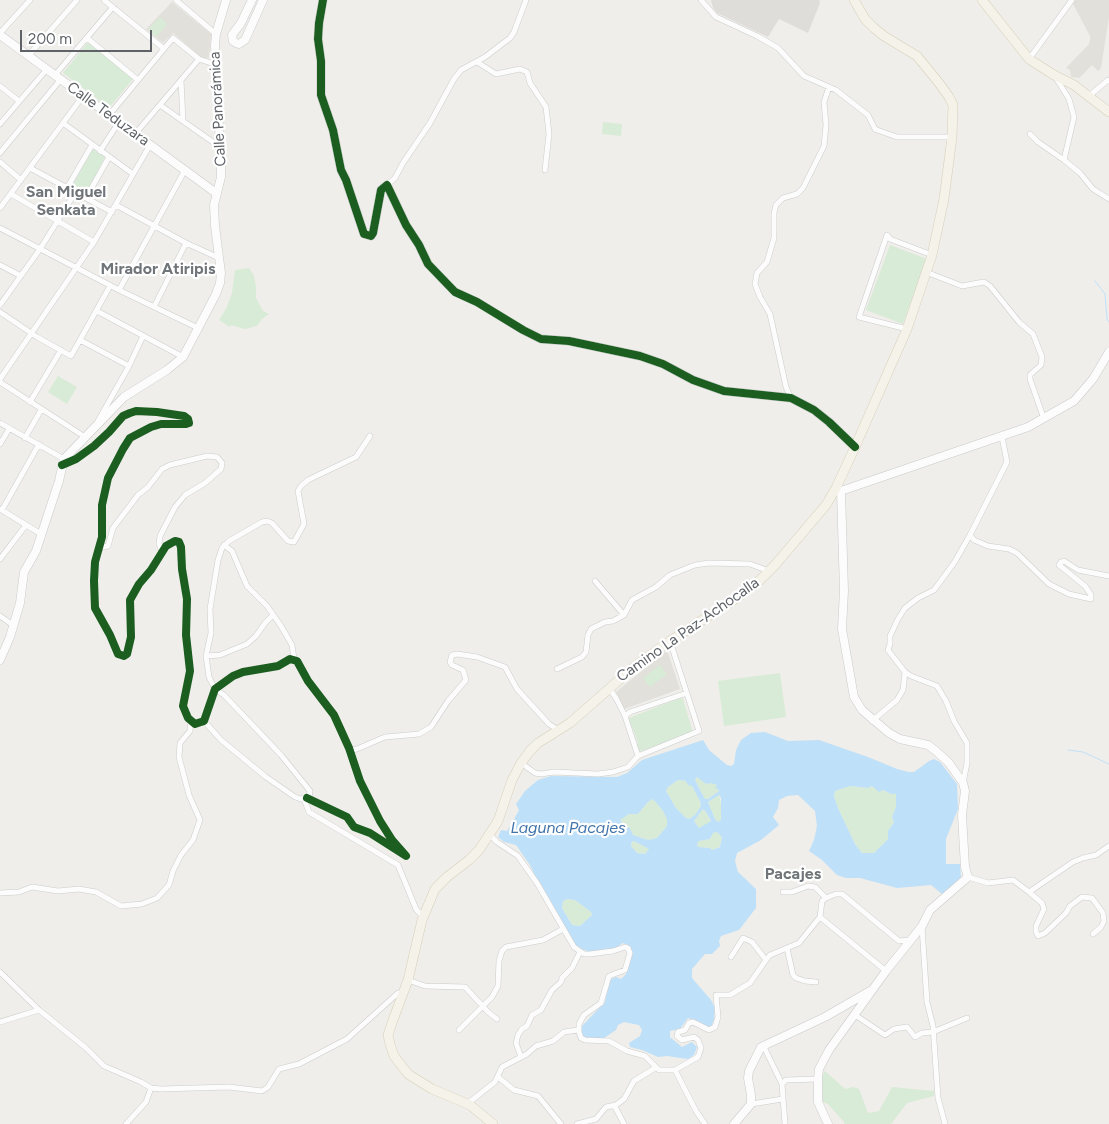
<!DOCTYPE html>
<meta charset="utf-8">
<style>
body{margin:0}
#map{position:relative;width:1109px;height:1124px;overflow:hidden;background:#efeeea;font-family:Figtree,sans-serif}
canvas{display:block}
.scale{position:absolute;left:20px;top:30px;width:132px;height:22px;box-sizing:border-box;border:2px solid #5f6368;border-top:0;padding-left:6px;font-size:15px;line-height:18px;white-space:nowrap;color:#5f6368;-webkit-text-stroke:4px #fff;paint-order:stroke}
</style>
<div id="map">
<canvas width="1109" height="1124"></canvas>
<div class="scale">200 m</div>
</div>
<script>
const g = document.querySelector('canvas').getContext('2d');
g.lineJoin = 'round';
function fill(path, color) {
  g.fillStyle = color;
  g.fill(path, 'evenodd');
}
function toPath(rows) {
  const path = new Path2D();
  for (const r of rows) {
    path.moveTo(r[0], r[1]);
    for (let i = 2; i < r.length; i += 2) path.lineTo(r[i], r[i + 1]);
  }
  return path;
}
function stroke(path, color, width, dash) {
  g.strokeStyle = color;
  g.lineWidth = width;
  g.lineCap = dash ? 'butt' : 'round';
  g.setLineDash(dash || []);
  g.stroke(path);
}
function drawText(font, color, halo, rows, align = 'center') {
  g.font = font + ' Figtree,sans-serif';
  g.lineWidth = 4.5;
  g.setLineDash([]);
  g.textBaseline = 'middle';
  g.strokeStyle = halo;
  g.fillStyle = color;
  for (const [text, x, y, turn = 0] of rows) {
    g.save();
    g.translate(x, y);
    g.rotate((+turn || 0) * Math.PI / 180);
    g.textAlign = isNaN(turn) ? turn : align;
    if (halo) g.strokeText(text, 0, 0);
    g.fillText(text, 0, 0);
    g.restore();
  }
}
const industrial = toPath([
 [711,0,819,0,820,3,808,33,779,19,768,37,717,13,713,8]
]);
const education = toPath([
 [1074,0,1109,0,1109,17,1101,68,1098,71,1092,65,1079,78,1071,77,1070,70,1066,68,1089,44,1090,40,1090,36,1072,2],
 [172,2,211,34,209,58,202,58,173,33,163,43,146,29],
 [665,652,668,653,680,689,624,709,616,692]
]);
const green = toPath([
 [160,17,167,24,156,37,148,30],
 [88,42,133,79,109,108,63,73],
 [603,122,622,124,621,136,602,134],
 [93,149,105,157,86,194,72,186],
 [890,245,927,259,903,324,866,310],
 [249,268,254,276,256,287,256,298,263,311,269,314,262,319,257,326,245,329,231,325,230,327,219,320,226,309,232,293,235,270],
 [58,376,77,387,67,404,48,392],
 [660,665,667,674,650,687,643,678],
 [780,673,786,717,724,726,718,681],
 [680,698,683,699,693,733,638,752,636,747,638,743,632,726,629,724,629,718],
 [697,777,717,785,719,791,708,799,705,799,697,784,695,779],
 [678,780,686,781,692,786,700,801,701,806,695,815,689,819,686,818,676,808,666,791,668,787],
 [850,786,868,788,873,786,891,794,896,794,896,807,892,817,894,822,888,831,888,839,874,853,862,853,855,844,838,808,834,796,835,791],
 [719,795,721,804,721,820,718,822,715,819,708,802],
 [653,799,663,811,667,819,667,826,657,838,648,840,633,835,630,828,626,827,619,819,629,814,638,814,648,802],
 [703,809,706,812,711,822,699,828,694,821],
 [717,832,722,837,720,847,712,850,709,848,698,847,697,844,699,841,710,839,713,833],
 [632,841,636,842,650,849,645,854,637,853,631,846],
 [568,899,575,900,591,912,592,915,580,926,572,925,562,908,563,901],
 [825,1071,845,1089,853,1087,859,1089,868,1113,879,1111,892,1087,934,1091,934,1096,907,1103,891,1124,844,1124,844,1122,828,1104,823,1102,822,1076]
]);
const water = toPath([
 [765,732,788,741,819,740,868,757,897,769,909,772,914,772,929,761,934,759,940,762,957,784,958,809,946,839,946,864,960,864,961,878,942,894,931,885,897,888,860,878,846,878,837,875,822,860,809,851,814,840,817,826,815,811,798,795,787,796,779,800,778,808,773,817,779,825,761,840,737,853,735,861,738,872,756,889,756,908,739,930,721,936,719,941,720,946,712,954,705,954,692,969,692,978,711,1000,715,1008,714,1020,711,1027,706,1028,698,1022,688,1018,680,1029,670,1031,670,1037,682,1047,692,1042,697,1047,694,1055,688,1059,667,1056,658,1057,642,1050,630,1047,629,1043,640,1036,642,1030,639,1025,624,1022,618,1025,616,1030,604,1038,585,1038,581,1033,581,1027,605,1002,609,980,616,977,621,979,626,974,632,951,628,945,623,943,611,951,590,952,575,947,546,899,530,865,516,845,504,842,498,837,501,830,507,831,512,823,519,810,516,804,525,791,538,780,551,776,617,777,627,773,642,760,703,740,709,750,727,765,731,766,734,764,736,750,741,740,751,733],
 [697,777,706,784,711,783,717,785,715,788,718,789,719,791,708,799,705,799,697,784,695,779],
 [678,780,686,781,688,785,692,786,700,801,701,806,695,815,689,819,686,818,676,808,666,791,668,787],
 [850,786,868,788,872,786,879,792,883,790,891,794,896,794,896,807,892,817,894,822,888,831,888,839,874,853,862,853,855,844,838,808,834,796,835,791],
 [719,795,721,798,721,820,718,822,715,819,708,802],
 [653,799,663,811,667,819,667,826,657,838,648,840,633,835,630,828,626,827,620,820,629,814,638,814,648,802],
 [703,809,706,812,711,821,699,828,694,821],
 [717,832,722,837,720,847,712,850,710,848,698,847,697,844,699,841,710,839,713,833],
 [632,841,636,842,649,849,645,854,637,853,631,846],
 [568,899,575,900,591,912,592,915,580,926,572,925,562,908,563,901]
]);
const stream = toPath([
 [1095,281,1105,294,1107,319,1109,322],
 [1068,750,1083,752,1109,764]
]);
const street = toPath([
 [104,0,163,48],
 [176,0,216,34],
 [701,0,716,17,757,36,778,48,804,76,836,90,868,115,875,129,877,130,897,137,952,137],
 [0,33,30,0],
 [87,38,138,80],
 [28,56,77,0],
 [1029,59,1072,0],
 [477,62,496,74,520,69,527,72,530,83,546,107,549,134,545,170],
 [55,75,113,7],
 [1056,78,1069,99,1074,117,1064,160,1080,173,1093,189,1109,199],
 [181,80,183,121],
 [0,86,19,101],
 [1089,96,1108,80,1109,81],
 [160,105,220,147],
 [109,115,173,38,199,59,214,64],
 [63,123,133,174],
 [0,124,47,69],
 [135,134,199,59],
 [1030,134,1038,142,1064,160],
 [100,151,119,122],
 [0,153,61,79],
 [0,162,21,180],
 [30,168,112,212],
 [387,185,395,178,403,163,430,123,454,79,461,70,485,57,510,38,514,32,526,0],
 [67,188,92,145],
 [11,194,94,242],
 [86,198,109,157],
 [116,205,186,243,219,258],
 [0,208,83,96],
 [0,228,119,290,198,328],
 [0,265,21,276],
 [926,272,962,286,984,282,990,286,1019,322,1033,334,1042,357,1041,365,1030,375,1030,379,1044,419],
 [119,290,185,170],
 [0,305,40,249,75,193],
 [154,307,186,243],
 [97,311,183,357],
 [0,312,37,337,71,356,110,286],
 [907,329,859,317,887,235,890,239,932,255],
 [80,340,129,366],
 [0,379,94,242,150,145],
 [0,382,85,437],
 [791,398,786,387,770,314,760,297,755,284,757,273,767,262,774,238,774,213,776,205,783,198,797,194,803,188,824,146,826,125,824,102,829,87],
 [30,402,61,350],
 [98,421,129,366,143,336],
 [0,423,64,459],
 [1002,437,1007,462,970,535,974,540,988,546,1009,549,1017,553,1049,584,1069,594,1091,599,1091,595,1085,586,1059,565,1061,562,1064,561,1078,570,1109,576],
 [25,438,41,410],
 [0,444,9,429],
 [63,465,76,459,94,446,109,432,123,416,130,413,136,411,157,412,184,416,188,419,189,423,186,424,161,424,151,427,130,438,123,449,108,478,102,505,102,537,95,562,94,581,95,608,110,635,118,654,124,656,127,654,131,637,130,600,139,584,151,570,166,546,175,541,179,542,181,547,182,569,187,599,186,635,190,671,183,706,188,718,195,724,204,721,215,689,233,676,243,672,278,666,290,659,297,661,308,681,334,715,349,748,360,781,380,821,392,840,406,856,370,833,354,827,347,817,307,798],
 [0,509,41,534],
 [2,510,39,444],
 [224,545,232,551,247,586,267,606,281,626,292,645,294,659],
 [99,548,108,546,113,528,138,495,148,487,162,469,170,465,207,456,217,457,222,463,221,469,205,483,185,495,175,507,160,536,159,544,162,551],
 [0,559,26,525],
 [595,581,624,615],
 [0,616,13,625],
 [206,656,220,655,247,644,256,636,265,623,273,615],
 [557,669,582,657,586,652,588,635,591,629,605,622,613,621,624,615,632,600,656,587,670,575,695,565,709,563,750,564,769,571],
 [609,688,616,698,625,716,638,756],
 [625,716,630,712,687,693],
 [204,721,221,740,266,777,295,797,301,799,309,797,310,791,281,755,224,695,215,689,209,677,206,656,211,633,210,609,218,560,222,548,229,541,262,522,267,521,272,523,288,541,294,542,304,524,298,491,301,486,308,480,356,457,370,436],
 [872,721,897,700,903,690,905,672],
 [349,748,352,750,357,749,385,737,419,734,431,727,448,701,466,680,463,670,452,665,450,662,452,655,457,654,477,657,505,667,517,689,549,724,558,730],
 [521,763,535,773,541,774,554,772,598,774,613,772,628,767,638,756,699,731,670,641],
 [963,783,967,763,967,743,954,721,946,701,937,686,911,676,905,672,888,650,890,644,890,636,898,619,905,608,918,598,934,590,954,563,970,535],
 [304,799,309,812,398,865,416,909,423,917],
 [489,834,497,842,518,856,537,883,574,947,584,954,590,954,613,951,625,947,628,948,630,953,625,970,609,976,601,1003,584,1015,579,1024,579,1032,581,1038,585,1040,609,1041,627,1051,645,1056,659,1070,675,1070,698,1057,701,1048,698,1040,694,1037,682,1040,677,1036,678,1032,685,1030,689,1023,693,1022,709,1030,715,1027,718,1017,716,995,730,995,750,983,766,960,770,955,799,943,820,917,822,901,826,898,836,894,842,894,899,941,911,940],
 [968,877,988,883,1013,880,1029,892,1042,903,1044,909,1036,926,1036,932,1038,936,1045,933,1066,913,1070,906,1082,897,1092,898,1103,913,1104,921,1101,927,1093,934],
 [783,892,792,892,808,886,815,887,826,898],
 [1029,892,1073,862,1083,858,1096,855,1109,846],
 [0,893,19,892,32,887,58,891,79,889,96,892,121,906,142,904,157,898,169,885,173,871,181,855,193,840,200,820,189,795,179,757,180,743,190,731,191,722],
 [820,917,886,971],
 [922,927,927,1002,933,1026,938,1098,945,1124],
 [787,948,793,975,796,978,805,981,816,982],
 [731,957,743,938,752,942,766,960],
 [0,972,39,1010,86,1048,104,1066,141,1082,151,1088,161,1089,229,1087,262,1091,268,1087,279,1069,299,1064,347,1039,398,993,404,993],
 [408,980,425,986,465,987,488,1012,497,1019],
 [855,1015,885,1035,894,1029,907,1027,915,1037,922,1033,933,1032,967,1018],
 [0,1022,39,1010],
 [459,1030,492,997,498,986,499,961,502,951,506,947,543,940,563,929],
 [763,1045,782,1084],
 [521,1057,516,1043,518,1035,522,1029,527,1026,532,1015,541,1010,552,990,561,982,562,978,572,968,580,952],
 [675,1070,696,1111,705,1124],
 [498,1077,514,1090,538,1096,561,1124],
 [467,1104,495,1082,502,1067,527,1054,536,1046,553,1041,564,1032,578,1030],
 [751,1104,783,1099],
 [614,1105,624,1124],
 [126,1124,146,1102,151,1088],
 [577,1124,596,1119,606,1107,616,1105,624,1099,634,1081,655,1068],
 [785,1124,782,1084,786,1080,818,1079]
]);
const secondary = toPath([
 [252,0,241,23,232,35,233,41,236,43,239,44,245,40,263,0],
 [323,0,319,23,318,39,321,61,321,95,333,130,341,170,346,180,364,234,371,236,373,233,381,190,387,185,406,225,419,245,428,264,455,292,477,302,523,330,541,339,569,341,640,356,663,364,693,380,724,391,791,398,814,410,829,422,855,447],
 [0,35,216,193],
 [837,488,841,491,1028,427,1074,401,1093,379,1109,352],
 [0,660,10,637,20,603,24,572,36,551,59,481,64,459,124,397,167,370,183,357,216,294,220,283,221,273,215,226,214,205,221,177,221,167,215,45,216,34,226,0],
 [734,1124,751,1104,751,1095,748,1078,749,1071,761,1047,825,1017,870,991],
 [828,1124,818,1102,818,1079,819,1069,829,1050,886,971,922,926,930,910,968,877,965,867,962,815,965,791,963,783,949,763,936,751,928,745,900,739,889,733,862,710,854,697,842,629,844,591,841,491]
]);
const primary = toPath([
 [982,0,1029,59,1054,75,1074,85,1109,112],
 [493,1124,470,1105,432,1089,408,1074,394,1056,390,1044,388,1035,393,1020,408,980,422,920,435,889,447,877,469,860,479,850,498,821,512,780,521,763,530,751,538,743,570,723,635,666,670,641,738,597,758,582,775,565,826,505,836,488,855,447,907,329,932,255,944,199,952,137,953,105,949,97,939,83,917,56,884,36,874,28,865,19,854,0]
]);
const cycleway = toPath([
 [323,0,319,23,318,39,321,61,321,95,333,130,341,170,346,180,364,234,371,236,373,233,381,190,387,185,406,225,419,245,428,264,455,292,477,302,523,330,541,339,569,341,640,356,663,364,693,380,724,391,791,398,814,410,829,422,855,447],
 [62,465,76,459,94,446,109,432,123,416,130,413,136,411,157,412,184,416,188,419,189,423,186,424,161,424,151,427,130,438,123,449,108,478,102,505,102,537,95,562,94,581,95,608,110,635,118,654,124,656,127,654,131,637,130,600,139,584,151,570,166,546,175,541,179,542,181,547,182,569,187,599,186,635,190,671,183,706,188,718,195,724,204,721,215,689,233,676,243,672,278,666,290,659,297,661,308,681,334,715,349,748,360,781,380,821,392,840,406,856,370,833,354,827,347,817,307,798]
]);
const streetNames = [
 ["Calle Panorámica",218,109,-93],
 ["Calle Teduzara",108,114,36],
 ["Camino La Paz-Achocalla",688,630,-35]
];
const neighbourhoodNames = [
 ["San Miguel",66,192],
 ["Senkata",66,210],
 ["Mirador Atiripis",158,269],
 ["Pacajes",793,874]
];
const waterNames = [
 ["Laguna Pacajes",568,828]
];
fill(industrial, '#dfddda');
fill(education, '#e2e0da');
fill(green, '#d8ebd6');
fill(water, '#bfe0f9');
stroke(stream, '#bfe0f9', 1);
stroke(street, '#cbcccc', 6);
stroke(secondary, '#cacacb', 9);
stroke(primary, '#d7ceb8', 10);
stroke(street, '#fdfcfc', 5);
stroke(secondary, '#fdfcfc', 8);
stroke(primary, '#f4f2e9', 9);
stroke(cycleway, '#1b5e20', 8);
drawText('15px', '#5f6368', '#fff', streetNames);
drawText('bold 16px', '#70757a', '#fff', neighbourhoodNames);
drawText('italic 16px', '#4174aa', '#fff', waterNames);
</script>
